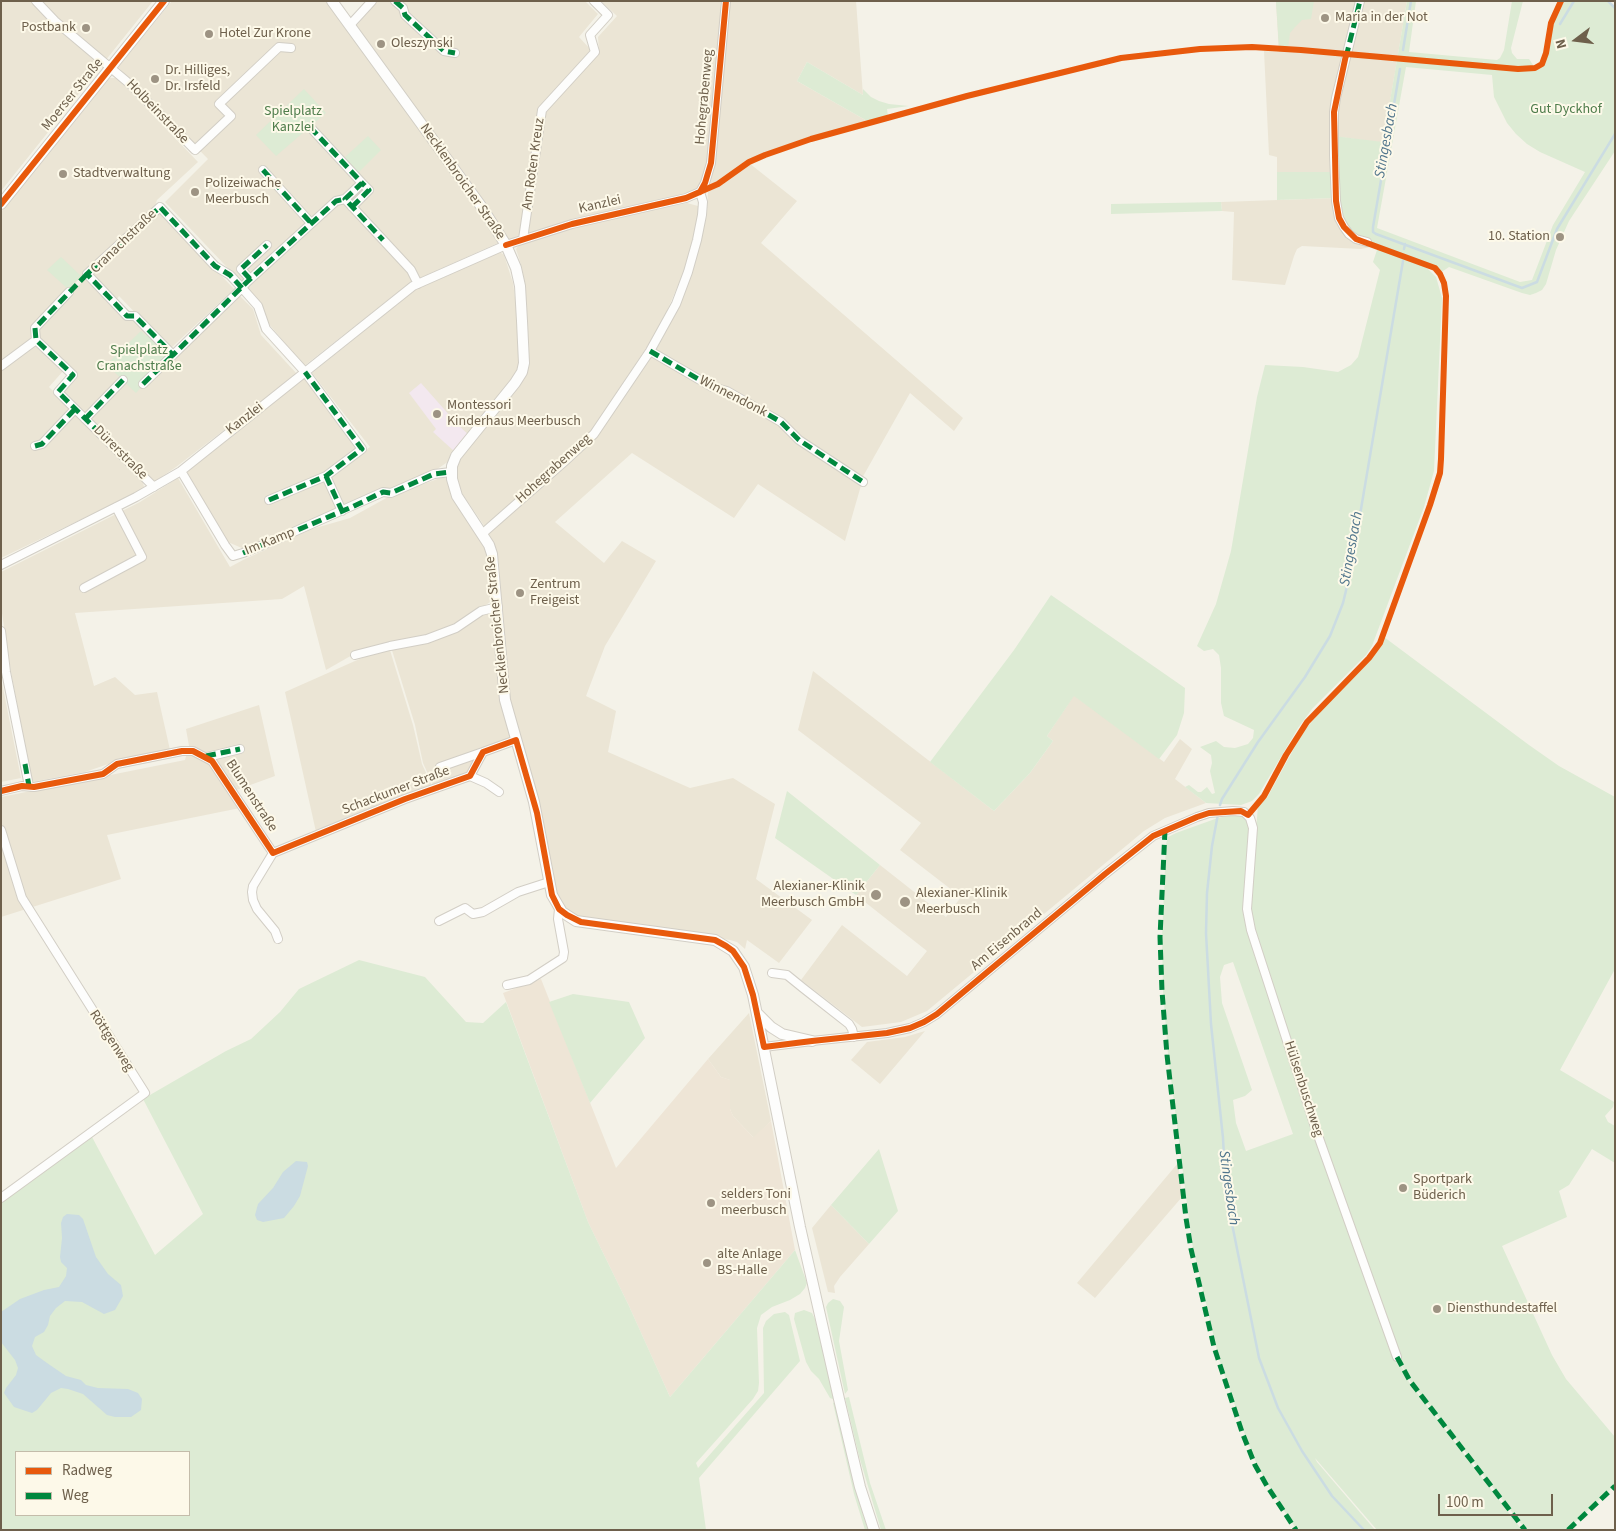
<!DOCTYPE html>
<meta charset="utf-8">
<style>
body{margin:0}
#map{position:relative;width:1616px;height:1531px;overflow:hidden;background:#f4f2e8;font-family:"Source Sans 3",sans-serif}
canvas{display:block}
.frame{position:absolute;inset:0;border:2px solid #6e604c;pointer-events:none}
.legend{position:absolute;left:15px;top:1451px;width:175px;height:65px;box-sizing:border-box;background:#fdf9e9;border:1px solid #c4bcaa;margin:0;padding:6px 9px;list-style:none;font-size:15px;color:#6e604c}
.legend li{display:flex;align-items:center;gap:10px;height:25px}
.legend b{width:25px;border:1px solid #c4bcaa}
.north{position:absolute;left:1551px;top:15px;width:50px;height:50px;-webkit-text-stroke:4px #fdf9e9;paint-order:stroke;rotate:255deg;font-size:14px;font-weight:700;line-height:20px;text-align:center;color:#6e604c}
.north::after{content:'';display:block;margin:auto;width:18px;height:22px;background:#6e604c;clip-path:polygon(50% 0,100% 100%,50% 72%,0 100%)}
.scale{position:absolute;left:1438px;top:1494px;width:115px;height:22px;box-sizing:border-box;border:2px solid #6e604c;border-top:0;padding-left:6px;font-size:15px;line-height:18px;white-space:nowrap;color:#6e604c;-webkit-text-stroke:4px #fdf9e9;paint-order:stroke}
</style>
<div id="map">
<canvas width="1616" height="1531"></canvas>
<div class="frame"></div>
<ul class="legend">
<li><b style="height:6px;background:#e8590c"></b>Radweg</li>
<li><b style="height:6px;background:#00873e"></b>Weg</li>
</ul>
<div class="north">N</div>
<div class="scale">100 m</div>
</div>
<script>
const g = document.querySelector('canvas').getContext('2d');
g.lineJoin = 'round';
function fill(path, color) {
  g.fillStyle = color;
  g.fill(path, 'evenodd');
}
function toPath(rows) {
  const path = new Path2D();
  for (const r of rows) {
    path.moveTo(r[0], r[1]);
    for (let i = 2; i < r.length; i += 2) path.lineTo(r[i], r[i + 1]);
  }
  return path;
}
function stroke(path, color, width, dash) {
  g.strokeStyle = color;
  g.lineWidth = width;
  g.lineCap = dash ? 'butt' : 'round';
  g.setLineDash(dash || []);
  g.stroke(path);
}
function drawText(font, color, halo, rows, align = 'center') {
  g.font = font + ' "Source Sans 3",sans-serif';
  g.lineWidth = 4;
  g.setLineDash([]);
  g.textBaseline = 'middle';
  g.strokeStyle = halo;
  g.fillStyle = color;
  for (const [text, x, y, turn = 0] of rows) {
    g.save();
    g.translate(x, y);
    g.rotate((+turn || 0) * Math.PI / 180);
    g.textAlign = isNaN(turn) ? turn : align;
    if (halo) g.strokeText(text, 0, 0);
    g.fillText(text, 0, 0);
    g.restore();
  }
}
const residential = toPath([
 [1,1,153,1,1,191],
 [172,1,328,1,476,208,498,243,411,282,304,366,269,324,261,303,165,202,208,159,118,67],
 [378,1,585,1,598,14,579,37,591,50,538,108,520,235,508,240,485,203,356,26],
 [601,1,722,1,708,163,703,180,694,191,614,210,526,234,546,111,599,52,598,37,617,16],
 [729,1,856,1,863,95,807,62,797,81,869,122,765,154,749,162,718,183,709,184,715,164],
 [1407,1,1383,143,1333,136,1334,172,1277,172,1277,157,1269,155,1264,51,1279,52,1276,2],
 [109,78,117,78,128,89,198,162,157,200,154,210,81,277,33,327,31,339,1,363,1,212],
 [749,163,797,201,761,243,963,418,954,431,910,393,861,480,800,440,782,422,712,386,655,351,679,306,692,273,707,215,708,192],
 [1335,198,1356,239,1376,246,1361,249,1302,246,1297,249,1294,256,1285,285,1232,280,1234,212,1222,211,1221,202],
 [687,203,698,206,698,217,693,240,685,269,660,327,591,432,485,527,457,486,455,471,460,458,521,382,525,292,522,268,516,249,520,244,572,228,614,218],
 [159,210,234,289,170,349,119,296,117,299,92,273],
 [500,252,504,255,513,283,518,321,519,370,515,376,449,461,430,474,343,507,329,476,370,447,312,373,415,290],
 [85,279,125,320,134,321,172,359,239,295,253,309,261,335,297,374,176,467,154,482,63,393,77,375,38,337,37,330],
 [37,343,64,370,49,387,142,478,144,487,136,493,1,558,1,371],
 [652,356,727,392,781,423,862,482,845,541,758,484,734,518,632,453,555,522,604,563,622,541,656,561,605,646,586,696,616,711,608,752,690,788,733,778,775,804,756,879,812,920,779,963,747,940,745,949,737,942,730,940,581,917,567,911,558,900,536,790,510,704,507,686,499,563,496,552,488,534,596,436,608,421],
 [306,377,358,447,322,474,338,508,244,549,228,542,187,475,188,468],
 [443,477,447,479,454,498,479,536,489,556,493,600,455,626,441,633,354,654,326,670,304,586,282,599,75,613,94,686,115,677,135,695,157,692,170,750,117,761,85,772,32,782,11,672,1,607,1,572,140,502,178,478,230,567,245,559,312,529,350,518,390,496],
 [488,614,495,620,512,738,483,748,468,774,433,785,423,763,415,725,391,647,457,630,482,615],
 [389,647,413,725,422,764,432,786,316,832,285,692,355,661],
 [813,671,994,811,1030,773,1053,741,1047,736,1074,695,1164,762,1180,739,1192,749,1175,779,1206,803,1165,818,1144,831,927,1011,901,1022,862,1027,801,980,842,925,907,976,927,951,856,895,880,865,946,917,961,897,900,850,921,823,798,730],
 [1,678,21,778,1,782],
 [259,705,275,776,231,792,240,808,107,835,121,879,1,917,1,797,185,760,189,746,186,729],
 [749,1013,771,1121,754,1138,733,1116,730,1109,730,1080,721,1077,708,1059],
 [925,1031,880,1084,851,1060,867,1042,905,1037],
 [1178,1163,1182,1197,1095,1298,1077,1283],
 [831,1205,869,1244,840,1277,834,1286,835,1293,828,1292,812,1228]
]);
const commercial = toPath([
 [541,979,616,1168,708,1059,721,1077,730,1080,730,1109,733,1116,753,1137,771,1121,795,1250,670,1397,629,1306,588,1222,503,993]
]);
const education = toPath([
 [421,383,459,426,469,435,455,452,433,432,436,429,409,393]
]);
const green = toPath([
 [1314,1,1311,19,1302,20,1295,27,1290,33,1288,49,1279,48,1276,2],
 [1407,1,1416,1,1409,52,1497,60,1500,58,1504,50,1512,1,1523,1,1511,48,1512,53,1517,59,1529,59,1535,68,1543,65,1546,53,1552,23,1561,1,1607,1,1615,9,1615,151,1569,221,1556,250,1546,284,1542,290,1536,293,1530,295,1522,293,1449,267,1440,273,1435,268,1427,264,1357,238,1340,218,1334,136,1383,142],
 [1406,67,1492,75,1494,97,1507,123,1516,134,1527,144,1540,152,1585,172,1553,225,1532,280,1520,282,1377,228],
 [807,62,863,95,863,89,871,97,879,101,889,104,909,106,887,109,888,117,869,122,797,81],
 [304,89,326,113,276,156,256,135],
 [368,136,381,150,358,173,344,158],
 [1277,172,1334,172,1335,198,1277,200],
 [1221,202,1222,211,1111,214,1111,204],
 [1378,247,1417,262,1428,269,1436,277,1442,298,1434,471,1424,507,1372,646,1366,655,1312,709,1298,728,1259,794,1252,801,1241,805,1206,803,1185,787,1189,785,1198,792,1201,792,1207,787,1212,794,1215,793,1210,771,1212,763,1211,755,1200,747,1216,741,1224,747,1235,748,1248,744,1253,738,1254,730,1224,716,1221,703,1221,668,1219,655,1213,649,1204,651,1197,646,1216,604,1231,551,1257,397,1265,365,1303,367,1338,372,1351,365,1358,357,1380,270,1373,262],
 [61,257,81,276,68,289,47,270],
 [141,331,146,336,149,334,171,353,136,393,110,368,113,365,109,362],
 [1051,595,1185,688,1184,713,1177,735,1159,759,1074,696,1047,736,1053,741,1030,773,994,811,930,762,1014,650],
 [1384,637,1529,745,1559,766,1615,797,1615,969,1560,1070,1614,1102,1613,1107,1605,1116,1608,1122,1615,1126,1615,1163,1592,1149,1569,1185,1559,1191,1567,1217,1502,1246,1552,1355,1566,1379,1615,1437,1615,1485,1567,1530,1526,1530,1410,1381,1397,1356,1409,1382,1522,1530,1377,1530,1315,1458,1317,1462,1375,1530,1297,1530,1282,1508,1257,1465,1245,1435,1219,1359,1192,1243,1168,1055,1163,991,1162,938,1166,844,1168,837,1176,833,1215,819,1251,809,1251,833,1244,909,1245,923,1255,957,1261,955,1255,938,1250,910,1258,805,1267,798,1303,732,1333,697,1370,658,1378,648],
 [1233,962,1293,1134,1246,1151,1236,1123,1233,1100,1245,1096,1252,1090,1222,1003,1220,977,1224,965],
 [787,791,880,865,856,895,775,838],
 [359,960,425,977,466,1022,483,1023,506,1002,588,1222,629,1306,670,1397,795,1250,807,1283,805,1288,800,1294,790,1300,772,1307,761,1315,757,1328,759,1383,758,1391,753,1399,696,1463,698,1468,764,1393,763,1328,766,1321,774,1314,785,1312,789,1315,800,1361,699,1478,706,1530,1,1530,1,1202,92,1137,155,1255,203,1214,143,1099,226,1051,251,1039,280,1012,299,989],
 [16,1452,189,1452,189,1515,16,1515],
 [573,994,629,1002,645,1038,590,1103,549,1002],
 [879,1149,898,1211,869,1244,831,1205],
 [833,1299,840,1301,844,1307,839,1341,848,1390,845,1394,826,1307,828,1303],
 [804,1310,812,1313,815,1319,835,1400,830,1398,819,1379,811,1371,806,1362,794,1319,795,1313],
 [849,1397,870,1483,886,1530,881,1530,859,1456,845,1398],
 [835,1402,854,1486,868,1530,865,1530,854,1494,833,1403]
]);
const water = toPath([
 [296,1161,307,1162,308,1166,300,1196,294,1206,284,1218,263,1222,257,1220,255,1215,258,1204,273,1188,283,1172],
 [67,1214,79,1215,83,1219,96,1257,108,1274,121,1285,123,1296,115,1310,104,1314,82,1302,65,1301,56,1308,50,1316,48,1325,44,1332,35,1337,32,1346,36,1355,47,1363,66,1376,81,1380,86,1385,98,1388,128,1389,138,1393,142,1399,141,1410,131,1417,115,1417,107,1415,83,1394,68,1389,61,1388,51,1393,37,1410,32,1413,14,1407,4,1393,6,1388,16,1375,18,1368,15,1360,1,1342,1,1312,20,1299,44,1290,59,1287,66,1276,67,1268,61,1262,60,1257,62,1238,61,1223,63,1217]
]);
const stream = toPath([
 [1608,1,1615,8],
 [1560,24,1574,1],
 [1403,50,1411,1],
 [1400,69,1373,227,1373,232,1376,234,1522,288,1537,282,1557,229,1615,134],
 [1404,249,1405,244],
 [1220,805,1222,799,1258,742,1305,677,1330,636,1343,603,1350,574,1403,261],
 [1218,814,1212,846,1207,893,1206,933,1211,1024,1223,1138,1226,1194,1259,1358,1278,1408,1302,1451,1332,1496,1364,1530]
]);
const minor = toPath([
 [36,1,55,21,131,85,195,150,231,116,219,104,279,47,291,48],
 [395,1,403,8,405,15,444,51,455,53],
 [1360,1,1336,98,1334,112,1334,155,1336,201,1339,218,1344,227,1349,234,1356,239,1367,242],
 [350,25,372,1],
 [310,127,362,183,345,199,411,270,418,284],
 [263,170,311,223],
 [352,207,369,190,362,183],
 [523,239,542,110,595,52,590,35,608,15,594,1],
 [250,279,241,269,267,245],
 [69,292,35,328,36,340,73,375,58,392,154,487],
 [650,351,712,387,727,391,781,422,799,440,863,482],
 [1,366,36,340],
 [143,384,173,355],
 [85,419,123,380],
 [35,446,42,444,75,409],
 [181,471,225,545,233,556,243,553,278,539,383,492,391,493,434,474,451,472],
 [326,476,342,511],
 [269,500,326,476,362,449,305,372,266,329,258,306,242,288,230,275,215,266,160,207,87,274,127,316,135,316,173,355,242,288,247,282,336,201,345,199],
 [482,534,564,462,594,434,650,351,676,304,688,272,697,240,702,215,703,202,700,192,705,183,711,163,726,1],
 [1,565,136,497,181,471,413,286,506,245,572,224,686,198,700,192],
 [84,588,142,557,116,507],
 [1,631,6,672,29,786],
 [355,655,390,646,427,639,456,628,481,611,498,607],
 [207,757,240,749],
 [440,767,483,752],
 [470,776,483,752,516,740],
 [1,791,22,786,34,787,103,774,117,764,182,751,193,751,212,761,273,853],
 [1,830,22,898,145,1093,1,1198],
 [439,921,465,908,473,914,483,912,518,892,549,882],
 [278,939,275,931,257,909,253,900,252,892,253,886,273,853,405,799,470,776,486,783,499,792],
 [772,973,787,975,803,988,849,1024,852,1029,854,1037],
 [507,985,529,980,563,958,564,952,558,919,559,909],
 [764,1047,812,1041,887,1033,910,1028,924,1022,937,1014,1105,874,1153,836,1197,817,1209,813,1233,811,1244,812,1250,818,1253,828,1247,909,1251,930,1315,1127,1397,1357]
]);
const secondary = toPath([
 [332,1,481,206,506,245,516,268,520,286,522,321,524,363,522,372,515,383,456,456,452,466,452,479,457,496,489,545,492,554,505,700,534,802,552,895,562,912,576,921,715,940,733,951,744,967,753,995,800,1227,839,1399,860,1487,874,1530],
 [1,204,164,1],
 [757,1013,771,1027,782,1034,812,1041]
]);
const quiet = toPath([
 [395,1,403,8,405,15,444,51,455,53],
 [1346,57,1360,1],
 [310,127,362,183,345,199,383,240],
 [263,170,311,223],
 [352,207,369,190,362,183],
 [87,274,35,328,36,340,73,375,58,392,103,436],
 [250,279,241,269,267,245],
 [242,288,230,275,215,266,160,207,87,274,127,316,135,316,173,355,247,282,336,201,345,199],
 [650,351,712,387,727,391,781,422,799,440,863,482],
 [143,384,173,355],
 [85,419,123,380],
 [35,446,42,444,75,409],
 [326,476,342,511],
 [269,500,326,476,362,449,305,372],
 [243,553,352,507,383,492,391,493,434,474,451,472],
 [206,756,240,749],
 [25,764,29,786],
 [1165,830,1160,937,1162,991,1167,1055,1186,1218,1191,1249,1214,1347,1242,1432,1255,1465,1267,1486,1296,1530],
 [1397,1357,1410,1381,1525,1530],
 [1568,1530,1615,1486]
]);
const cycleway = toPath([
 [700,192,705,183,711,163,726,1],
 [1,204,164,1],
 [506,245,572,224,686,198,718,184,749,162,765,155,811,139,967,96,1121,58,1200,49,1252,47,1301,50,1518,69,1535,68,1542,64,1546,53,1551,23,1561,1],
 [1,791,22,786,34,787,103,774,117,764,182,751,193,751,212,761,273,853,405,799,470,776,483,752,516,740,537,813,552,895,559,909,567,915,581,922,715,940,726,946,733,951,744,967,753,995,764,1047,812,1041,887,1033,910,1028,924,1022,937,1014,1105,874,1153,836,1197,817,1209,813,1241,811,1248,815,1264,796,1286,755,1307,722,1369,658,1380,643,1430,505,1440,473,1441,459,1446,296,1444,283,1440,274,1435,268,1356,239,1344,227,1339,218,1336,201,1334,112,1346,55]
]);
const markers = [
 [1325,18,5,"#9d9383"],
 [86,28,5,"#9d9383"],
 [209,34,5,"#9d9383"],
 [381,44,5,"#9d9383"],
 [155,79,5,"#9d9383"],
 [63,174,5,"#9d9383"],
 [195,192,5,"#9d9383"],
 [1560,237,5,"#9d9383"],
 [437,414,5,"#9d9383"],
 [520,593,5,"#9d9383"],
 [876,895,6,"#9d9383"],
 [905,902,6,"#9d9383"],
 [1403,1188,5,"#9d9383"],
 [711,1203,5,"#9d9383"],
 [707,1263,5,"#9d9383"],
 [1437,1309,5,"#9d9383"]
];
const poiNames = [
 ["Maria in der Not",1335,18],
 ["Postbank",76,28,"right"],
 ["Hotel Zur Krone",219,34],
 ["Oleszynski",391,44],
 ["Dr. Hilliges,",165,71],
 ["Dr. Irsfeld",165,87],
 ["Stadtverwaltung",73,174],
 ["Polizeiwache",205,184],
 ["Meerbusch",205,200],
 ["10. Station",1550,237,"right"],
 ["Montessori",447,406],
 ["Kinderhaus Meerbusch",447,422],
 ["Zentrum",530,585],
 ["Freigeist",530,601],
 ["Alexianer-Klinik",865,887,"right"],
 ["Meerbusch GmbH",865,903,"right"],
 ["Alexianer-Klinik",916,894],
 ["Meerbusch",916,910],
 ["Sportpark",1413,1180],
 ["Büderich",1413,1196],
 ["selders Toni",721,1195],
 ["meerbusch",721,1211],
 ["alte Anlage",717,1255],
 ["BS-Halle",717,1271],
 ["Diensthundestaffel",1447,1309]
];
const streetNames = [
 ["Moerser Straße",73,95,-51],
 ["Hohegrabenweg",705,97,-85],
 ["Holbeinstraße",157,112,46],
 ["Am Roten Kreuz",534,164,-82],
 ["Necklenbroicher Straße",462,182,55],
 ["Kanzlei",600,205,-13],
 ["Cranachstraße",124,242,-44],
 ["Winnendonk",733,397,27],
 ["Kanzlei",245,419,-38],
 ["Dürerstraße",120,453,45],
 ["Hohegrabenweg",554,469,-42],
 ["Im Kamp",270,542,-22],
 ["Necklenbroicher Straße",498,625,-96],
 ["Schackumer Straße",396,791,-21],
 ["Blumenstraße",251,796,57],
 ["Am Eisenbrand",1007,940,-40],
 ["Röttgenweg",111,1041,57],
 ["Hülsenbuschweg",1303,1089,72]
];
const parkNames = [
 ["Gut Dyckhof",1566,110],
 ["Spielplatz",293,112],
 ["Kanzlei",293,128],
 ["Spielplatz",139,351],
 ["Cranachstraße",139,367]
];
const waterNames = [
 ["Stingesbach",1387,141,-80],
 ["Stingesbach",1352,549,-80],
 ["Stingesbach",1228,1188,82]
];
fill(residential, '#ebe5d5');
fill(commercial, '#eee5d6');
fill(education, '#f3e8ef');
fill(green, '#ddebd4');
fill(water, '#cbdce2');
stroke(stream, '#cbdce2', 2.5);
stroke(minor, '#d2cec5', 10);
stroke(secondary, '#d2cec5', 12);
stroke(minor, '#fdfdfc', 8);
stroke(secondary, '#fdfdfc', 10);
stroke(quiet, '#00873e', 5, [10, 5]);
stroke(cycleway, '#e8590c', 6);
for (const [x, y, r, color] of markers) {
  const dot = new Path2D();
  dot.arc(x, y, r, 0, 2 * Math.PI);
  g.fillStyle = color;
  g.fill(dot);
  stroke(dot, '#fdf9e9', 2);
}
drawText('14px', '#6e604c', '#fdf9e9', poiNames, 'left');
drawText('14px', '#6e604c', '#fdf9e9', streetNames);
drawText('14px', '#4f7d4c', '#fdf9e9', parkNames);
drawText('italic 15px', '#50758c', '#fdf9e9', waterNames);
</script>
